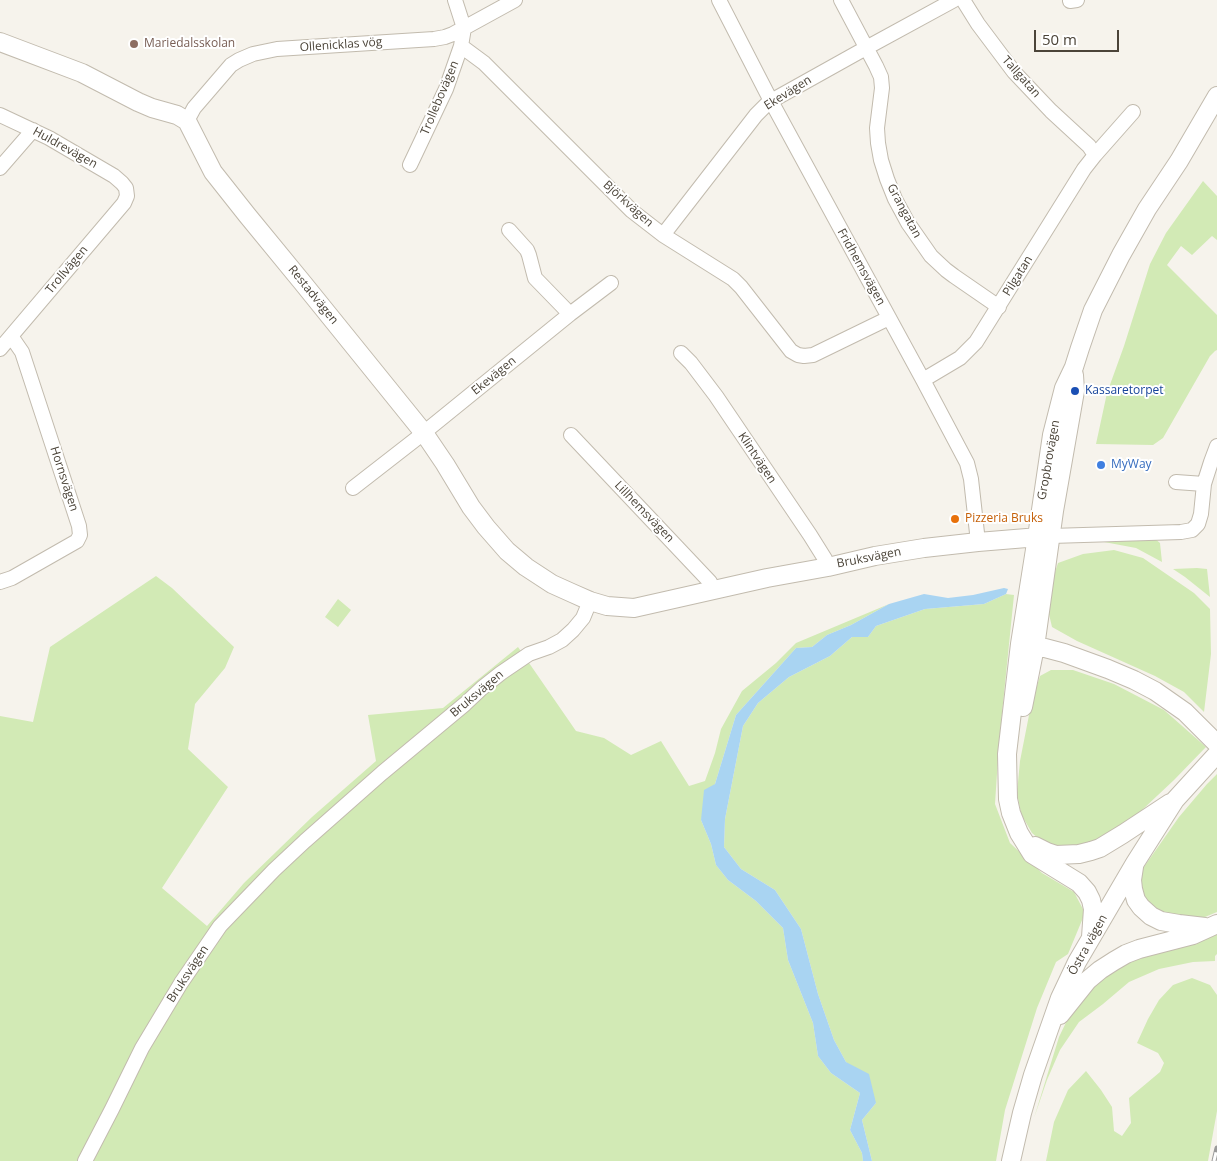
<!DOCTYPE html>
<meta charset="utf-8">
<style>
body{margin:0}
#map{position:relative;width:1217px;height:1161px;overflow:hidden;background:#f6f3ec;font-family:"Open Sans",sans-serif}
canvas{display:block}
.scale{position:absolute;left:1034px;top:30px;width:85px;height:22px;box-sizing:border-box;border:2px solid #4b4439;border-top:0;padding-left:6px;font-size:15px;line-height:18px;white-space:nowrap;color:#4b4439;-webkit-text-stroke:4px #fff;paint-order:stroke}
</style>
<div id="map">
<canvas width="1217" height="1161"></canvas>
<div class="scale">50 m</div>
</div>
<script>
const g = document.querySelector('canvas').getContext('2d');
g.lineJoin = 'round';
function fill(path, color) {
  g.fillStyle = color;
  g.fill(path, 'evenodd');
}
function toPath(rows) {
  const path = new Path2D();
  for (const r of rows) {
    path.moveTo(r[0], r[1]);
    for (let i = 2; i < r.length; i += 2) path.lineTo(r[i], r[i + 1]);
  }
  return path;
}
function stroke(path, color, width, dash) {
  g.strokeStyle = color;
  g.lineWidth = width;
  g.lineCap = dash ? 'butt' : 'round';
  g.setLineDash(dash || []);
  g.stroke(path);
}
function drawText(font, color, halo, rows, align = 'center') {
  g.font = font + ' "Open Sans",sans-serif';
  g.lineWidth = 4;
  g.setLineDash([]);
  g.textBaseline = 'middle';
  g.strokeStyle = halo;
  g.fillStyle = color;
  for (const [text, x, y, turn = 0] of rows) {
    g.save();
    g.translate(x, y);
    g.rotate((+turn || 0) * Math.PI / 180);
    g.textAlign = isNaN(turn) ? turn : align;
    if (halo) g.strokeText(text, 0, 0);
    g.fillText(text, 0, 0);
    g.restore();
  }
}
const green = toPath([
 [1203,181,1217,196,1217,240,1212,236,1192,255,1181,246,1167,265,1217,315,1217,350,1215,351,1210,356,1163,438,1153,445,1096,444,1107,393,1124,346,1150,264,1166,233],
 [1154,538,1160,543,1162,562,1136,548,1104,542],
 [1114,550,1143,558,1194,593,1210,609,1211,654,1204,712,1184,692,1155,676,1077,641,1052,627,1048,610,1051,584,1058,563,1083,554],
 [1197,568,1207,569,1210,597,1185,577,1173,569],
 [156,576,172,588,234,647,225,668,195,704,188,749,228,787,162,888,207,926,244,883,312,817,376,761,368,715,443,708,518,647,576,731,604,738,631,755,661,741,689,786,705,781,715,753,721,729,742,691,776,663,796,643,889,604,851,625,827,635,812,647,796,648,736,715,715,784,701,820,711,844,716,865,728,880,756,901,783,928,788,960,813,1023,818,1056,831,1073,860,1093,850,1130,862,1153,863,1161,0,1161,0,716,33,722,50,647],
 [1006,594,1014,595,999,743,995,804,1010,843,1042,873,1074,892,1085,913,1068,954,1056,962,1037,1008,1005,1110,996,1161,872,1161,862,1120,876,1103,846,1062,834,1040,818,994,801,929,775,890,741,869,724,847,725,819,743,726,758,703,789,677,830,656,852,637,868,637,876,626,925,609,984,604],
 [338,599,351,610,338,627,325,617],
 [1051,670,1073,670,1114,684,1164,710,1206,747,1174,780,1141,811,1116,830,1094,842,1070,850,1046,845,1032,833,1021,814,1017,793,1020,761,1031,705,1040,676],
 [1217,774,1217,912,1205,917,1184,918,1165,914,1146,905,1139,874,1179,817,1207,784],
 [1217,933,1217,954,1215,956,1215,961,1193,962,1159,969,1129,982,1103,1004,1079,1022,1060,1050,1047,1080,1034,1118,1059,1037,1073,1008,1104,973,1147,955],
 [1192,978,1210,985,1217,995,1217,1111,1208,1161,1046,1161,1054,1122,1068,1090,1086,1071,1101,1090,1112,1107,1114,1131,1122,1136,1131,1123,1129,1098,1160,1072,1164,1063,1158,1053,1137,1043,1148,1019,1159,1000,1173,985]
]);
const water = toPath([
 [1004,588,1008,589,1006,594,984,604,925,609,876,626,868,637,852,637,830,656,789,677,758,703,743,726,725,819,724,847,741,869,775,890,801,929,818,994,834,1040,846,1062,869,1074,876,1103,862,1120,872,1161,863,1161,862,1153,850,1130,860,1093,831,1073,818,1056,813,1023,788,960,783,928,756,901,728,880,716,865,711,844,701,820,704,790,715,784,736,715,796,648,812,647,827,635,851,625,889,604,924,594,948,598,973,595]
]);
const minor = toPath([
 [719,0,771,101,923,380,967,463,971,479,978,542],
 [841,0,876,66,881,77,882,88,877,128,878,143,881,160,887,179,895,199,908,223,931,256,946,270,954,276,999,307],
 [1070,1,1077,0],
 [461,46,484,63,632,211,663,235,733,279,741,287,791,351,798,355,804,356,813,355,889,318],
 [0,115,49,138,114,176,122,183,126,188,127,196,124,203,0,349],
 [187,121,194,108,231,65,239,60,253,54,277,49,434,39,445,37,453,34,515,0],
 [1095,155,1133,112],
 [410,165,446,89,461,46,464,28,455,0],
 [0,168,33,130],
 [509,230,527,250,529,255,535,278,570,314],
 [663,235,756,115,766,105,771,101,866,48,954,0],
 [681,353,691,363,716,396,810,535,825,559,828,567],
 [923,380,960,358,976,342,1084,169,1095,155,1089,146,1051,111,1014,72,978,24,963,0],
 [571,435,710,582,713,591],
 [1176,482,1204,484],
 [353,488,416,439,570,314,611,283],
 [1051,536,1181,532,1192,530,1198,524,1201,514,1204,484,1211,462,1217,446],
 [0,582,12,578,77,541,80,535,79,526,22,352,11,336],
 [85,1161,112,1109,142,1048,181,983,220,926,274,870,305,841,382,773,465,704,482,688,501,673,529,654,549,647,562,640,573,630,583,618,590,601]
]);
const tertiary = toPath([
 [0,42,82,73,138,102,152,108,177,115,187,121,213,172,247,215,302,282,424,433,445,464,471,507,486,527,507,551,526,567,552,584,572,593,590,601,607,606,634,608,767,578,828,567,875,556,924,548,978,542,1051,536],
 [1022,645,1045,648,1064,653,1108,669,1134,680,1155,691,1185,712,1217,744],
 [1023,707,1035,647,1054,511,1075,391,1074,375],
 [1035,846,1047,852,1056,855,1079,854,1091,851,1100,848,1123,834,1170,803],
 [1134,867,1132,880,1133,889,1136,900,1141,907,1151,916,1161,921,1179,924,1205,927],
 [1091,937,1093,909,1091,900,1087,892,1079,883,1032,854,1019,833,1011,813,1008,799,1007,754,1020,644,1037,537,1052,435,1064,388,1074,367,1080,348,1093,310,1121,255,1147,209,1179,161,1217,96],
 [1060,1015,1088,980,1100,970,1114,961,1126,954,1139,949,1193,935,1217,924],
 [1011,1161,1022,1113,1033,1075,1060,998,1077,962,1135,863,1175,800,1217,754]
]);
const rail = toPath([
 [1214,1161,1217,1148]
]);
const markers = [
 [134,44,5,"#8d6e63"],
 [1075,391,5,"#1a4fb4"],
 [1101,465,5,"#3f7fe0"],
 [955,519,5,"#e8710a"]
];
const educationNames = [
 ["Mariedalsskolan",144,44]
];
const streetNames = [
 ["Ollenicklas vög",341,45,-4],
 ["Tallgatan",1021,77,48],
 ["Ekevägen",788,93,-32],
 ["Trollebovägen",440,98,-67],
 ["Huldrevägen",65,148,29],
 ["Björkvägen",628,204,42],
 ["Grangatan",904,211,62],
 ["Fridhemsvägen",861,267,61],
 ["Trollvägen",67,270,-50],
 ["Pilgatan",1018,276,-58],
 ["Restadvägen",313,295,51],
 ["Ekevägen",494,376,-39],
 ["Klintvägen",757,458,56],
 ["Gropbrovägen",1049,460,-80],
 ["Hornsvägen",64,479,72],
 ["Lillhemsvägen",644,512,46],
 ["Bruksvägen",869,558,-11],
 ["Bruksvägen",477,694,-40],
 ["Östra vägen",1088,945,-61],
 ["Bruksvägen",188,974,-57]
];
const transitNames = [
 ["Kassaretorpet",1085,391]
];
const shopNames = [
 ["MyWay",1111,465]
];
const foodNames = [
 ["Pizzeria Bruks",965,519]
];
fill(green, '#d2eab5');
fill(water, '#a9d4f2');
stroke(minor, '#c2bbae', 16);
stroke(tertiary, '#c2bbae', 20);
stroke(minor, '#fff', 14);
stroke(tertiary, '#fff', 18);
stroke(rail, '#9a9a9a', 5);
stroke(rail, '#fff', 3, [9]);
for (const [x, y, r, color] of markers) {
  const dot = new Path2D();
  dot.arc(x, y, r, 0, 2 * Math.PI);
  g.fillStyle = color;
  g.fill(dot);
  stroke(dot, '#fff', 2);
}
drawText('12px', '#785e54', '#fff', educationNames, 'left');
drawText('12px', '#4b4439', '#fff', streetNames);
drawText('12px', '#164399', '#fff', transitNames, 'left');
drawText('12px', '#366cbe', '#fff', shopNames, 'left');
drawText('12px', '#c56008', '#fff', foodNames, 'left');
</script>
